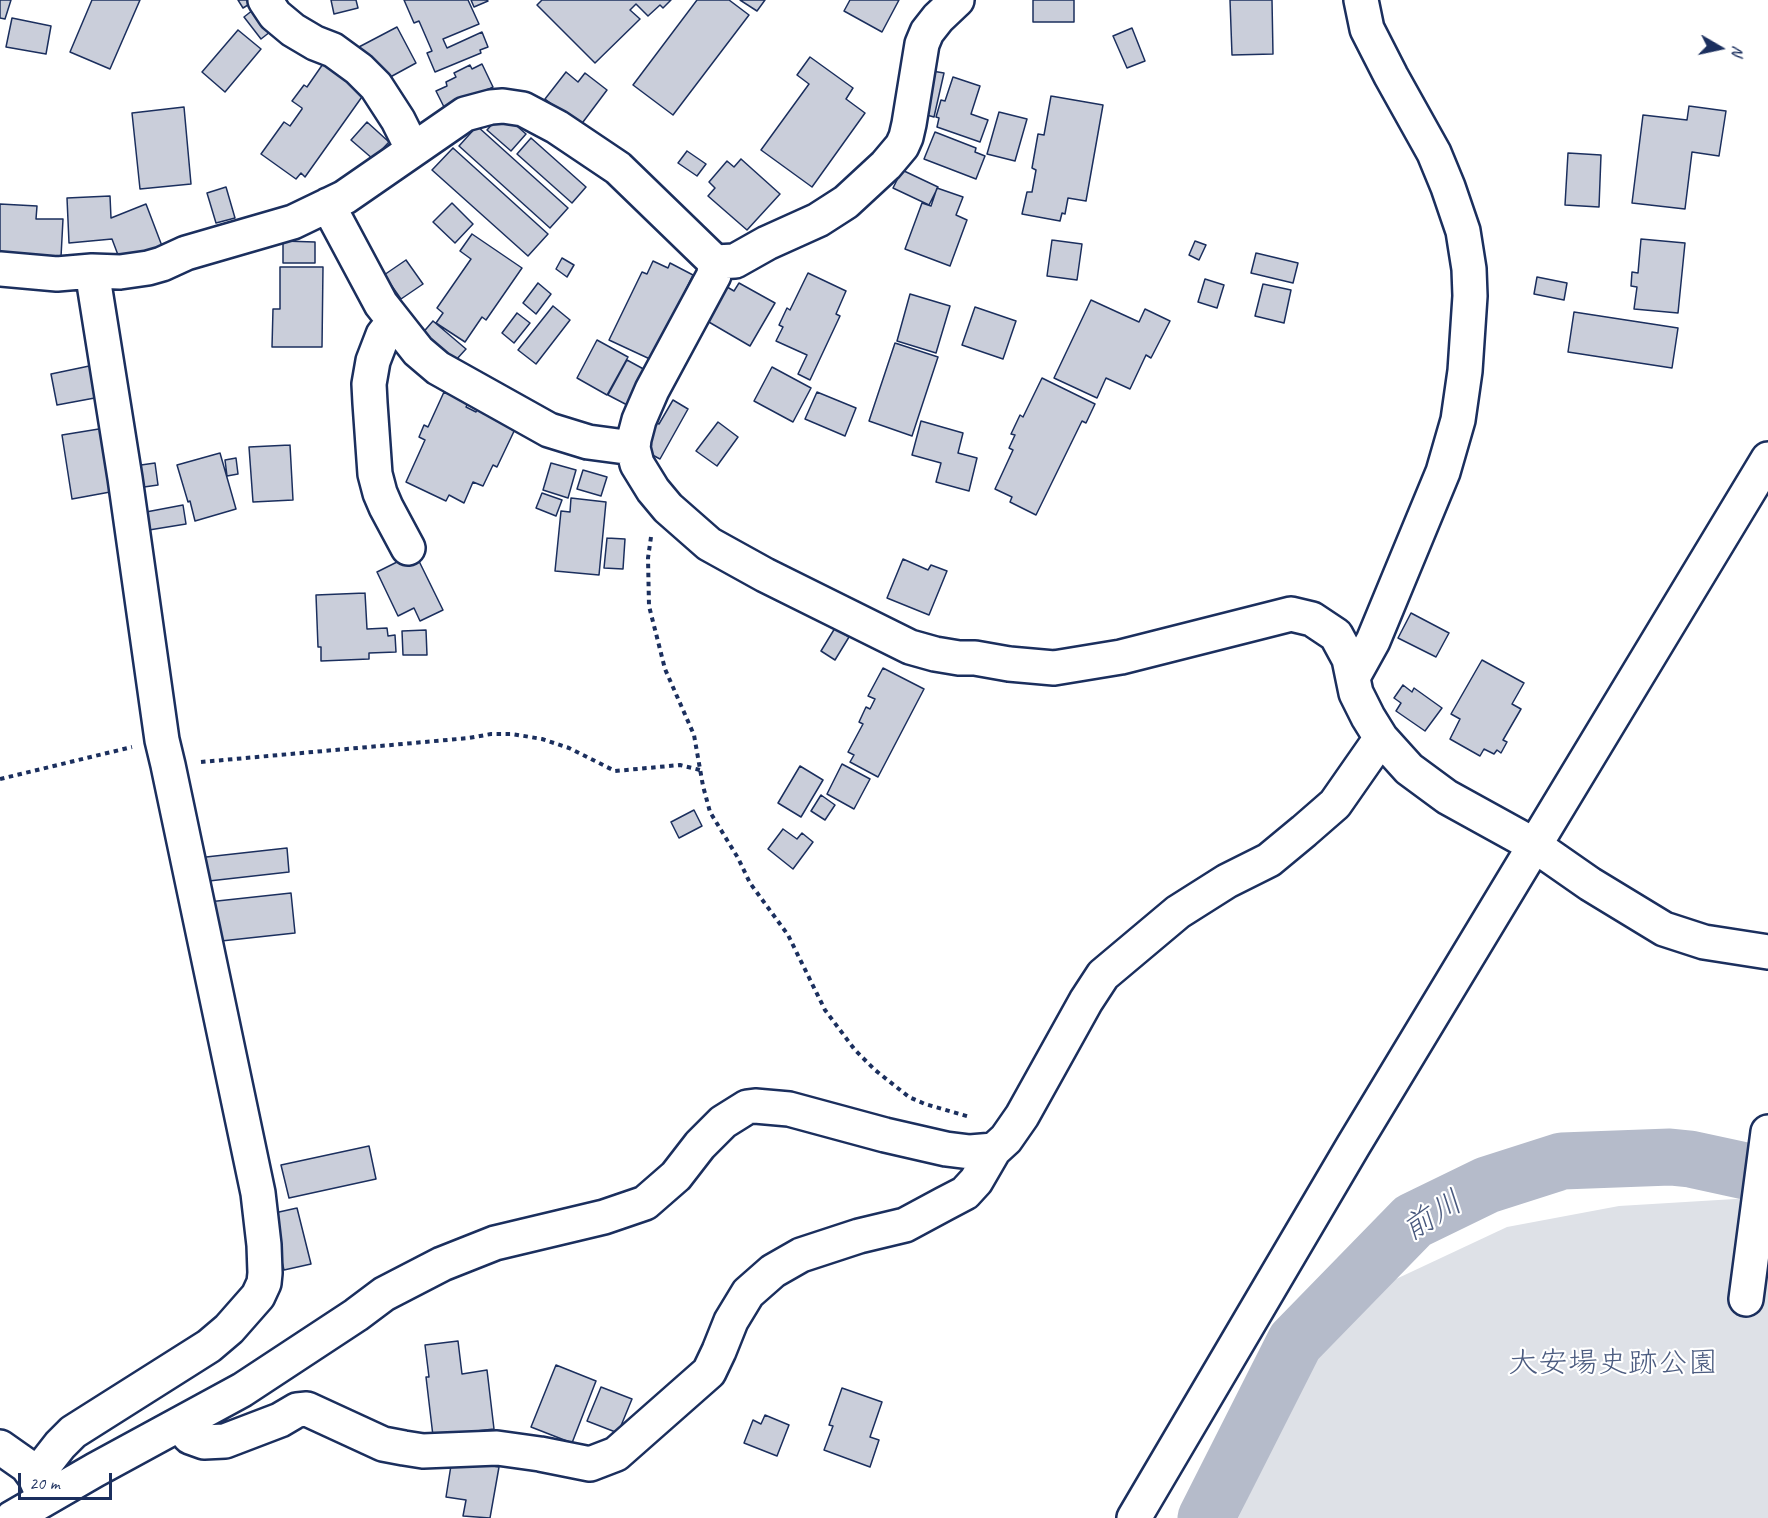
<!DOCTYPE html>
<meta charset="utf-8">
<style>
body{margin:0}
#map{position:relative;width:1768px;height:1518px;overflow:hidden;background:#fff;font-family:Caveat,sans-serif}
canvas{display:block}
.north{position:absolute;left:1690px;top:18px;width:60px;height:60px;-webkit-text-stroke:4px #fff;paint-order:stroke;rotate:99deg;font-size:16px;font-weight:700;line-height:24px;text-align:center;color:#1b2f5e}
.north::after{content:'';display:block;margin:auto;width:21px;height:27px;background:#1b2f5e;clip-path:polygon(50% 0,100% 100%,50% 72%,0 100%)}
.scale{position:absolute;left:18px;top:1473px;width:94px;height:27px;box-sizing:border-box;border:3px solid #1b2f5e;border-top:0;padding-left:8px;font-size:18px;line-height:21px;white-space:nowrap;color:#1b2f5e;-webkit-text-stroke:4px #fff;paint-order:stroke}
</style>
<div id="map">
<canvas width="1768" height="1518"></canvas>
<div class="north">N</div>
<div class="scale">20 m</div>
</div>
<script>
const g = document.querySelector('canvas').getContext('2d');
g.lineJoin = 'round';
function fill(path, color) {
  g.fillStyle = color;
  g.fill(path, 'evenodd');
}
function toPath(rows) {
  const path = new Path2D();
  for (const r of rows) {
    path.moveTo(r[0], r[1]);
    for (let i = 2; i < r.length; i += 2) path.lineTo(r[i], r[i + 1]);
  }
  return path;
}
function stroke(path, color, width, dash) {
  g.strokeStyle = color;
  g.lineWidth = width;
  g.lineCap = dash ? 'butt' : 'round';
  g.setLineDash(dash || []);
  g.stroke(path);
}
function drawText(font, color, halo, rows, align = 'center') {
  g.font = font + ' Caveat,"Klee One",sans-serif';
  g.lineWidth = 4.5;
  g.setLineDash([]);
  g.textBaseline = 'middle';
  g.strokeStyle = halo;
  g.fillStyle = color;
  for (const [text, x, y, turn = 0] of rows) {
    g.save();
    g.translate(x, y);
    g.rotate((+turn || 0) * Math.PI / 180);
    g.textAlign = isNaN(turn) ? turn : align;
    if (halo) g.strokeText(text, 0, 0);
    g.fillText(text, 0, 0);
    g.restore();
  }
}
const green = toPath([
 [1768,1197,1768,1518,1238,1518,1318,1355,1379,1287,1507,1227,1619,1206]
]);
const river = toPath([
 [1206,1518,1295,1342,1413,1221,1487,1185,1562,1161,1670,1157,1690,1159,1768,1176]
]);
const building = toPath([
 [0,0,11,0,5,19,0,18,0,0],
 [92,0,140,0,110,69,70,52,92,0],
 [238,0,256,0,243,8,238,0],
 [331,0,356,0,358,8,334,14,331,0],
 [404,0,468,0,479,24,443,39,447,48,482,32,488,47,480,50,481,53,435,72,427,53,432,51,419,21,414,23,404,0],
 [471,0,487,0,488,1,474,7,471,0],
 [542,0,671,0,663,8,660,5,648,16,636,4,630,10,640,19,595,63,537,5,542,0],
 [697,0,729,0,749,15,673,115,633,85,697,0],
 [740,0,765,0,757,11,740,0],
 [850,0,899,0,882,32,844,11,850,0],
 [1033,0,1074,0,1074,22,1033,22,1033,0],
 [1230,0,1272,0,1273,54,1232,55,1230,0],
 [258,6,275,28,261,39,244,17,258,6],
 [12,18,51,26,46,54,6,47,12,18],
 [397,27,416,63,383,81,357,48,397,27],
 [1132,28,1145,61,1127,68,1113,36,1132,28],
 [238,30,261,49,225,92,202,72,238,30],
 [810,57,853,88,846,99,865,113,812,187,761,150,809,84,797,75,810,57],
 [325,61,364,94,305,177,301,173,296,179,261,154,284,122,290,126,302,109,302,108,292,101,304,85,307,87,325,61],
 [482,64,493,87,446,111,436,91,447,86,446,82,456,77,454,73,470,65,472,69,482,64],
 [932,71,944,73,934,117,923,114,932,71],
 [566,72,578,82,585,73,607,90,580,126,545,99,566,72],
 [953,77,980,86,971,114,988,120,980,142,937,127,939,118,936,117,941,100,945,101,953,77],
 [1051,96,1103,105,1086,201,1068,198,1065,214,1062,213,1060,221,1022,214,1027,192,1032,192,1036,170,1032,168,1038,134,1044,135,1051,96],
 [1689,106,1726,111,1719,156,1692,152,1685,209,1632,203,1643,115,1687,120,1689,106],
 [184,107,191,184,140,189,132,113,184,107],
 [999,112,1027,119,1015,161,987,154,999,112],
 [502,113,526,134,511,151,487,130,502,113],
 [367,122,389,142,373,159,351,140,367,122],
 [477,126,568,208,550,228,459,146,477,126],
 [935,132,976,148,975,152,985,156,976,179,924,159,935,132],
 [531,138,586,187,572,203,517,154,531,138],
 [453,148,548,234,528,256,432,170,453,148],
 [687,151,706,164,697,176,678,163,687,151],
 [1568,153,1601,155,1599,207,1565,205,1568,153],
 [741,159,780,194,747,230,708,196,715,188,709,182,727,161,734,167,741,159],
 [902,170,938,187,929,205,893,188,902,170],
 [226,187,235,218,216,223,207,193,226,187],
 [937,188,963,197,956,215,967,220,950,266,905,249,922,203,931,206,937,188],
 [110,196,111,218,146,204,162,246,121,263,112,239,69,243,67,198,110,196],
 [452,203,473,224,455,243,433,222,452,203],
 [0,204,37,206,36,219,63,219,61,257,0,255,0,204],
 [472,234,522,268,486,320,482,317,465,342,436,323,443,313,437,308,471,259,460,251,472,234],
 [1641,239,1685,243,1678,313,1634,309,1637,287,1631,286,1632,272,1638,273,1641,239],
 [1052,240,1082,244,1077,280,1047,276,1052,240],
 [283,241,315,242,315,263,283,263,283,241],
 [1195,241,1206,245,1199,260,1189,255,1195,241],
 [1256,253,1298,263,1293,283,1251,273,1256,253],
 [562,258,574,265,567,277,556,269,562,258],
 [406,260,423,284,401,299,384,275,406,260],
 [653,261,668,268,670,263,693,275,652,360,609,340,642,272,647,274,653,261],
 [280,267,323,267,322,347,272,347,273,309,280,309,280,267],
 [808,273,846,291,836,314,840,316,810,380,798,374,807,355,776,341,783,327,779,325,787,308,790,310,808,273],
 [1537,277,1567,283,1564,300,1534,294,1537,277],
 [1205,279,1224,285,1217,308,1198,302,1205,279],
 [538,283,551,294,536,314,523,303,538,283],
 [739,283,775,303,750,346,702,318,722,284,734,291,739,283],
 [1263,284,1291,290,1284,323,1255,316,1263,284],
 [910,294,950,306,936,353,897,341,910,294],
 [1091,300,1139,322,1145,309,1170,321,1151,358,1146,355,1130,389,1106,378,1097,398,1054,378,1091,300],
 [553,306,570,320,536,364,518,350,553,306],
 [975,307,1016,321,1003,359,962,345,975,307],
 [1574,312,1678,328,1672,368,1568,352,1574,312],
 [517,313,530,323,514,343,502,333,517,313],
 [433,321,466,349,455,361,420,336,433,321],
 [597,340,628,357,607,395,577,378,597,340],
 [895,343,938,357,912,436,869,421,895,343],
 [627,360,649,372,631,407,608,395,627,360],
 [94,365,100,397,57,405,51,374,94,365],
 [772,367,811,388,793,422,754,401,772,367],
 [1042,378,1095,404,1086,423,1082,421,1036,515,1010,502,1012,497,995,489,1013,450,1009,448,1015,435,1011,434,1020,415,1023,417,1042,378],
 [444,392,468,403,466,407,476,412,478,407,517,425,497,467,493,465,483,486,473,482,464,503,449,495,446,501,406,482,425,440,419,437,424,425,428,427,444,392],
 [817,392,856,408,845,436,805,419,817,392],
 [673,400,688,409,660,459,641,449,655,422,659,424,673,400],
 [921,421,963,433,958,453,977,458,969,491,936,482,941,463,912,455,921,421],
 [718,422,738,437,717,466,696,451,718,422],
 [111,427,121,490,72,499,62,435,111,427],
 [290,445,293,500,253,502,249,447,290,445],
 [220,453,236,509,195,521,190,501,188,502,177,465,220,453],
 [236,458,238,474,227,476,225,460,236,458],
 [155,463,158,485,137,488,134,466,155,463],
 [551,463,576,470,568,498,543,490,551,463],
 [583,470,607,477,601,496,577,489,583,470],
 [542,493,562,500,556,516,536,508,542,493],
 [571,498,606,502,599,575,555,571,561,511,570,512,571,498],
 [183,505,186,524,149,530,146,512,183,505],
 [607,538,625,539,623,569,604,568,607,538],
 [415,553,443,610,420,621,414,608,398,616,377,572,415,553],
 [903,559,928,570,931,565,947,571,929,615,887,598,903,559],
 [365,593,367,629,387,628,388,636,395,635,396,652,369,653,369,659,321,661,321,647,318,647,316,595,365,593],
 [1411,613,1449,633,1436,657,1398,638,1411,613],
 [835,628,849,637,835,660,821,651,835,628],
 [426,630,427,655,403,655,402,631,426,630],
 [1482,660,1524,683,1512,704,1521,709,1503,740,1507,742,1501,753,1497,750,1494,754,1484,749,1480,756,1450,739,1460,719,1451,714,1482,660],
 [883,668,924,689,878,777,850,762,854,755,848,752,863,724,859,722,866,707,870,709,875,699,868,696,883,668],
 [1403,685,1412,692,1414,688,1442,708,1425,731,1396,711,1401,703,1394,698,1403,685],
 [842,764,870,779,854,809,827,794,842,764],
 [800,766,823,780,801,817,778,803,800,766],
 [821,795,835,805,825,820,811,811,821,795],
 [694,810,702,826,679,838,671,822,694,810],
 [783,829,797,839,802,833,813,842,793,869,768,849,783,829],
 [287,848,289,872,200,882,197,858,287,848],
 [291,893,295,933,212,942,208,902,291,893],
 [369,1146,376,1179,289,1198,281,1165,369,1146],
 [297,1208,311,1264,284,1270,270,1214,297,1208],
 [458,1341,462,1374,487,1370,494,1429,433,1436,426,1377,429,1377,425,1345,458,1341],
 [556,1365,596,1381,572,1443,531,1427,556,1365],
 [601,1387,632,1399,618,1433,587,1421,601,1387],
 [842,1388,882,1402,870,1437,879,1440,870,1467,824,1450,833,1426,829,1425,842,1388],
 [765,1415,789,1425,777,1456,744,1443,753,1420,761,1424,765,1415],
 [452,1459,499,1467,490,1518,463,1516,466,1500,446,1497,452,1459]
]);
const path = toPath([
 [651,537,648,558,649,606,665,669,694,735,703,786,710,812,738,858,750,883,788,935,825,1010,855,1050,875,1070,909,1097,925,1104,970,1117],
 [201,762,469,738,491,734,512,734,542,739,569,748,615,771,680,765,700,770],
 [0,779,132,747]
]);
const minor = toPath([
 [265,0,275,15,293,30,315,43,333,50,359,69,376,86,398,120,413,150],
 [328,205,381,304,418,351,438,368,549,430,588,442,633,448],
 [715,262,735,261,767,243,818,220,846,202,886,165,902,146,906,137,909,124,922,44,927,32,938,18,957,0],
 [0,269,57,274,92,271,120,272,148,268,162,264,186,253,293,222,345,197,465,114,491,107,503,106,523,109,557,127,618,168,715,262,714,275,652,390,639,420,634,439,633,448,637,464,653,490,668,508,709,544,765,575,910,647,935,654,959,658,975,658,1009,664,1054,668,1121,657,1291,614,1312,619,1336,635,1349,659,1356,693,1368,717,1381,738,1409,769,1447,797,1534,845,1590,884,1664,929,1704,942,1768,952],
 [394,321,383,335,373,361,369,384,370,403,375,474,380,493,386,507,408,548],
 [1353,677,1373,641,1443,472,1458,420,1465,371,1470,296,1469,269,1463,231,1448,187,1434,153,1391,76,1367,29,1361,0],
 [1746,1299,1768,1132],
 [180,1425,190,1437,204,1442,225,1441,280,1420,297,1410,307,1409,383,1444,404,1448,423,1451,497,1448,540,1454,590,1464,616,1454,709,1372,719,1351,731,1321,748,1293,773,1271,801,1255,859,1236,905,1225,944,1204,965,1193,976,1181,994,1150],
 [0,1447,27,1466,35,1477,43,1495],
 [35,1477,60,1445,73,1432,209,1346,229,1329,258,1296,264,1283,265,1273,264,1245,258,1193,168,765,162,740,125,478,92,271],
 [12,1518,95,1470,242,1390,356,1315,384,1294,442,1264,495,1243,604,1217,645,1203,676,1176,700,1145,723,1122,747,1107,755,1106,789,1109,885,1135,946,1149,970,1152,994,1150,1006,1139,1022,1116,1086,1001,1103,975,1178,912,1227,881,1269,860,1304,831,1335,804,1381,738],
 [1134,1518,1353,1146,1768,459]
]);
const parkNames = [
 ["大安場史跡公園",1613,1364]
];
const waterNames = [
 ["前川",1433,1217,-32]
];
fill(green, '#dee1e7');
stroke(river, '#b5bbca', 57);
fill(building, '#caceda');
stroke(building, '#1b2f5e', 1.5);
stroke(minor, '#1b2f5e', 38);
stroke(path, '#1b2f5e', 4, [4.5, 4.5]);
stroke(minor, '#fff', 33);
drawText('30px', '#4c5c80', '#fff', parkNames);
drawText('italic 32px', '#49597e', '#fff', waterNames);
</script>
